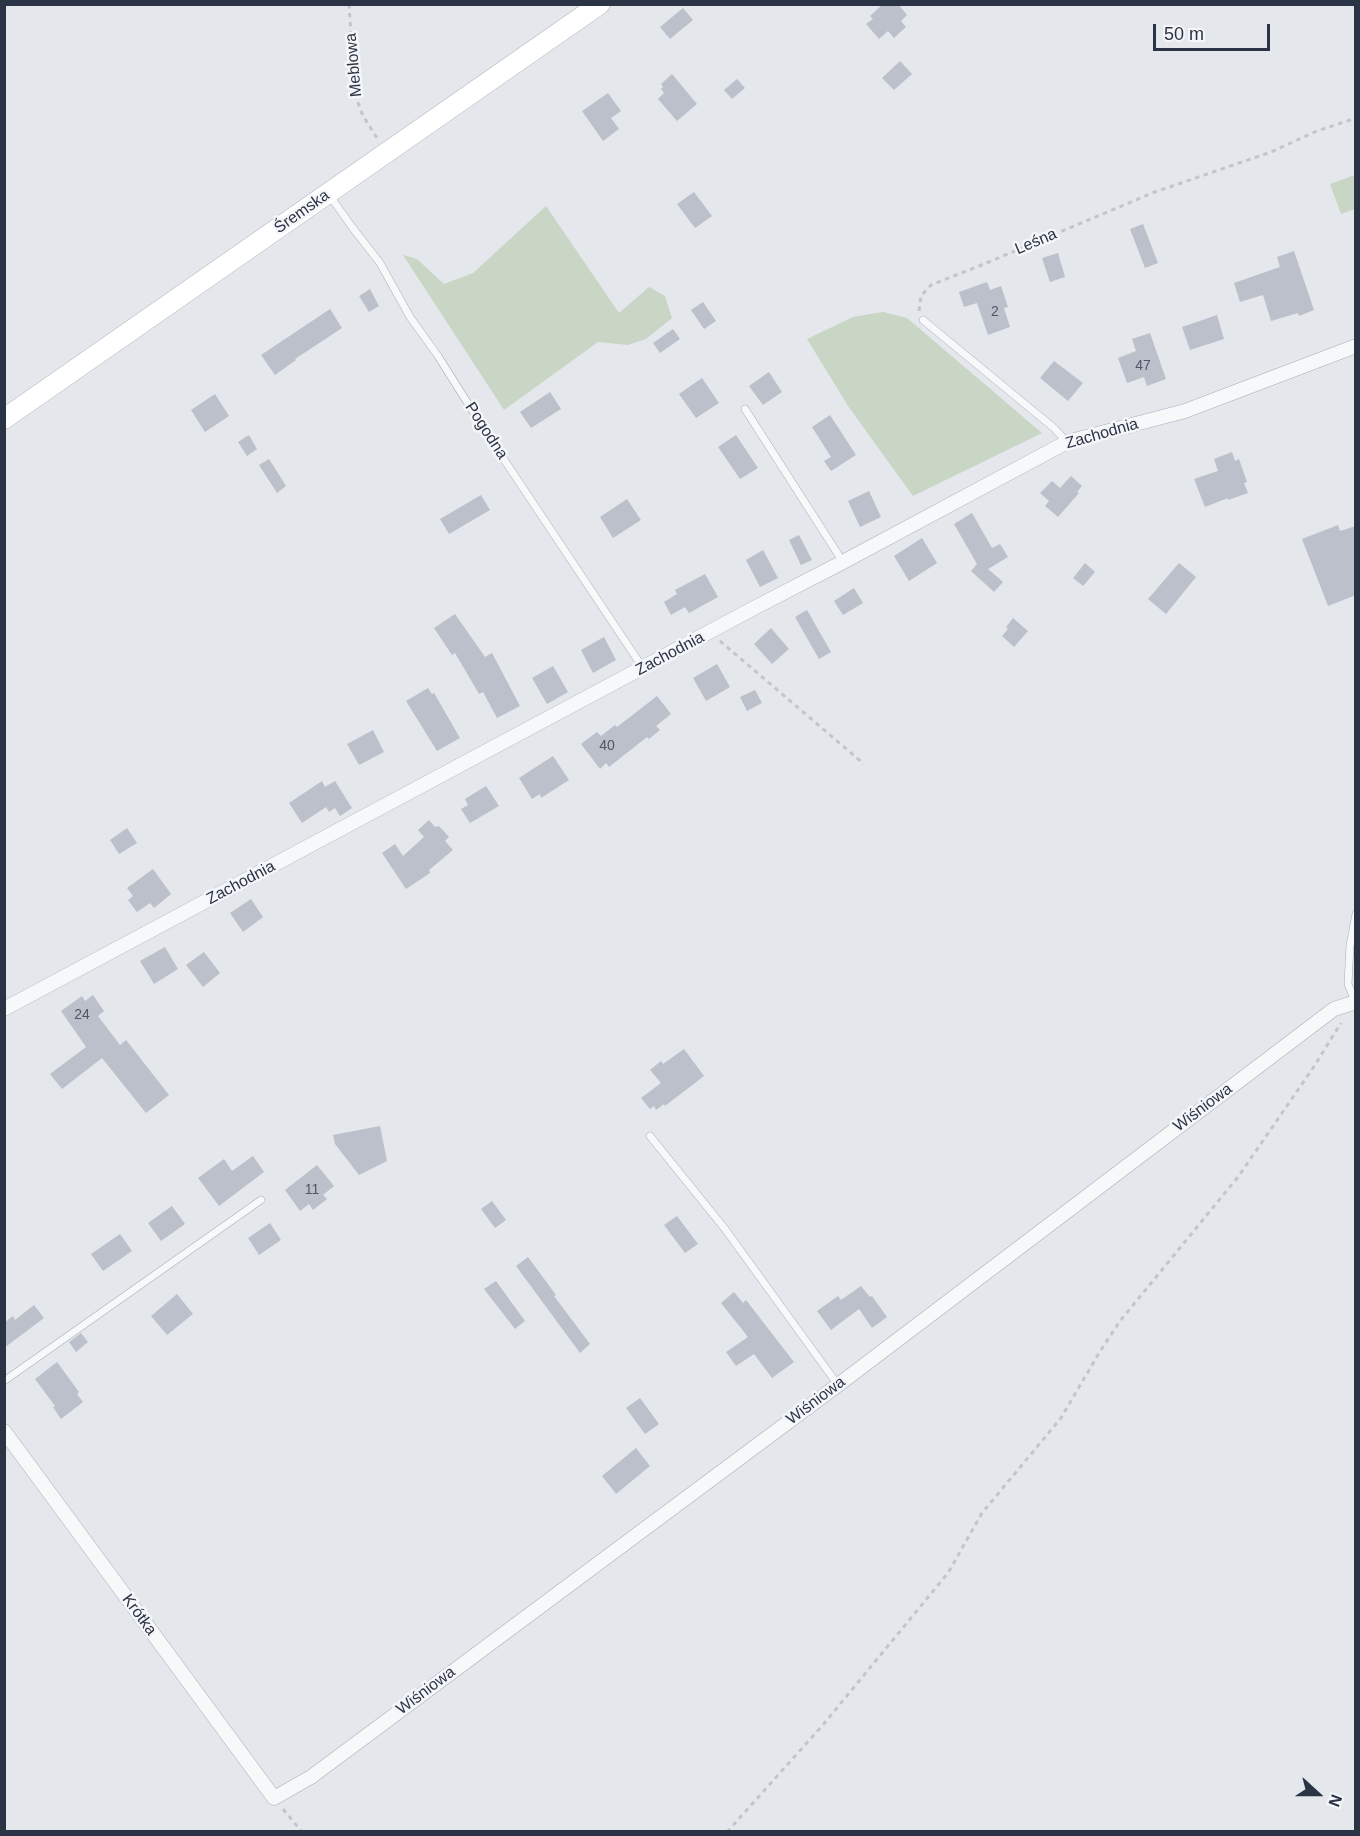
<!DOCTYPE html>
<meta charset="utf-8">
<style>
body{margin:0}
#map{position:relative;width:1360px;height:1836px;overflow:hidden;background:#e4e7ec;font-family:Helvetica,sans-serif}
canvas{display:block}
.frame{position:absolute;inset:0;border:6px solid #2b3445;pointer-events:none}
.north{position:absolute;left:1288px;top:1764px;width:60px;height:60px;-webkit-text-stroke:4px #f4f6f9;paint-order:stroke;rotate:111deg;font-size:16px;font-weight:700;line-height:24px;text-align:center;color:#2b3445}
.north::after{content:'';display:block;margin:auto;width:21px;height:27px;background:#2b3445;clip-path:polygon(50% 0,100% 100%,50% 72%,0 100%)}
.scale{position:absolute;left:1153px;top:24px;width:117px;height:27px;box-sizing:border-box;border:3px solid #2b3445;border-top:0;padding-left:8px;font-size:18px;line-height:21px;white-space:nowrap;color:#2b3445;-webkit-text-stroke:4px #f4f6f9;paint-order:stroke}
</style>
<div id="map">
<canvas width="1360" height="1836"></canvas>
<div class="frame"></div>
<div class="north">N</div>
<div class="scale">50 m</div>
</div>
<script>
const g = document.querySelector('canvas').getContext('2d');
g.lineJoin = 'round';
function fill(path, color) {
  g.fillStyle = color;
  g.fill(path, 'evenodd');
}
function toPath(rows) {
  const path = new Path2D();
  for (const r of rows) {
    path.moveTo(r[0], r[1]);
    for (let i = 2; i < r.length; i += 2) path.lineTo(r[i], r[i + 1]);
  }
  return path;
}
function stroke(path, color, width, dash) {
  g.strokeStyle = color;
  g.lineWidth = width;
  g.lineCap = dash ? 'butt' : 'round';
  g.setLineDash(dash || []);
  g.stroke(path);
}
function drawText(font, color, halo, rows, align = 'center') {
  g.font = font + ' Helvetica,sans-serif';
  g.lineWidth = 5;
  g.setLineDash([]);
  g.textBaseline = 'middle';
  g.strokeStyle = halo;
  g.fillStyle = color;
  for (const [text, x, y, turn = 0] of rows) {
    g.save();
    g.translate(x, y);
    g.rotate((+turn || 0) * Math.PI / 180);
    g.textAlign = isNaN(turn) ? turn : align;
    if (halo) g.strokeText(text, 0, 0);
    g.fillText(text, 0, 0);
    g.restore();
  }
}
const green = toPath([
 [1355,175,1355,209,1341,214,1330,184],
 [546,206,619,313,649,287,665,296,672,318,646,339,628,345,598,342,504,410,403,255,417,259,444,284,473,273],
 [883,312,907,318,1042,433,913,496,848,406,807,339,853,317]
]);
const building = toPath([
 [883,4,898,4,907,15,901,21,906,27,894,38,888,31,879,39,866,24,873,19,870,16],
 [683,8,693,20,670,39,660,27],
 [900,61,912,74,894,90,882,78],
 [672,74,697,104,677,121,658,99,664,93,661,89,663,87,661,84],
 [737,79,745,88,732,99,724,90],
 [608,93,621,111,611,118,619,129,603,141,582,111],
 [694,192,712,216,695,228,677,204],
 [1143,224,1158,263,1145,268,1130,229],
 [1294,251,1314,310,1299,316,1298,313,1271,321,1263,295,1240,302,1234,283,1280,267,1277,257],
 [1058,253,1065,277,1050,282,1042,258],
 [987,282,990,290,1001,286,1008,307,1004,308,1010,327,988,335,977,303,964,307,959,292],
 [370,289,379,306,369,312,359,296],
 [703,302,716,321,704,329,691,310],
 [330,309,342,328,295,359,296,360,275,375,261,355],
 [1217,315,1224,339,1190,350,1182,327],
 [673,329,680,339,660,353,653,343],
 [1150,333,1166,379,1147,386,1144,377,1127,383,1118,358,1136,351,1132,339],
 [1054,361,1083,383,1068,401,1040,378],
 [769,372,782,392,763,405,749,386],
 [702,378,719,403,696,418,679,394],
 [550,392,561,409,531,428,520,412],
 [215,394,229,416,205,432,191,410],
 [830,415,856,455,831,471,824,461,831,457,812,427],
 [249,435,257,449,247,456,238,442],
 [736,435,758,468,740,479,718,447],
 [1232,452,1235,461,1239,459,1247,482,1244,483,1248,493,1228,500,1228,498,1205,507,1194,479,1218,471,1214,459],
 [269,459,286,486,277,493,259,465],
 [1071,476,1082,486,1077,492,1079,493,1058,517,1045,506,1049,501,1040,493,1052,481,1060,488],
 [869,491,881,517,860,527,848,501],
 [481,495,490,510,449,534,440,519],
 [627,499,641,520,613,538,600,517],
 [972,513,992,548,1000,544,1008,557,988,569,1003,582,994,592,971,571,977,564,954,524],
 [1338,525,1340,531,1356,526,1356,595,1328,606,1302,539],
 [799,535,812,560,801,565,789,540],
 [922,538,937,563,909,581,894,556],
 [763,550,778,578,760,587,746,560],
 [1085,563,1095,572,1083,586,1073,578],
 [1179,563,1196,577,1166,614,1148,599],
 [705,574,718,597,689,613,685,607,671,615,664,602,677,594,675,590],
 [854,588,863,603,843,615,834,601],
 [807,610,831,652,819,659,795,617],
 [455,614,485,657,492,653,520,706,497,718,483,692,479,694,455,653,452,655,434,628],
 [1013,618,1028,631,1014,647,1002,636,1008,629,1006,627],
 [771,628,789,649,772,664,754,644],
 [604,637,616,660,593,673,581,650],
 [717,664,730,687,706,701,693,678],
 [553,666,568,692,547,704,532,678],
 [428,688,432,694,434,693,460,738,437,751,406,701],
 [755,690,762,703,747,711,740,697],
 [657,696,671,714,656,726,660,730,649,739,647,737,609,767,606,763,600,769,581,744,597,732,601,736,615,725,617,727],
 [373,730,384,752,359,765,347,744],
 [553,756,569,780,541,798,540,794,532,799,519,778],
 [322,781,325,787,335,781,352,808,340,816,335,808,329,812,326,807,302,823,289,803],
 [486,786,499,806,470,823,461,809,468,805,465,799],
 [429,820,435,827,439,826,449,837,445,841,453,850,429,870,430,873,406,889,382,853,395,844,403,856,424,837,418,830],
 [127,828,137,843,119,854,110,840],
 [153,869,171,894,154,908,150,903,137,912,128,900,133,896,127,888],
 [251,899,263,917,243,932,230,913],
 [165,947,178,969,154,984,140,961],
 [204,952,220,973,203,987,186,965],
 [93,995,104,1011,98,1016,120,1045,126,1040,169,1095,146,1113,102,1058,62,1089,50,1074,86,1047,61,1011,82,996,85,1001],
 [684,1049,704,1076,665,1106,664,1104,656,1110,654,1106,650,1109,641,1098,661,1083,650,1070,661,1061,663,1064],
 [380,1126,387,1161,359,1175,335,1144,333,1135],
 [253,1156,264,1172,219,1206,198,1178,224,1159,232,1171],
 [317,1165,334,1186,323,1195,327,1199,313,1210,309,1204,300,1211,285,1190],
 [492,1201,506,1220,495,1228,481,1209],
 [172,1206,185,1224,161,1241,148,1223],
 [677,1216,698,1244,685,1253,664,1225],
 [270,1223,281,1240,259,1255,248,1238],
 [120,1234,132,1251,103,1271,91,1254],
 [528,1257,556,1295,554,1296,590,1344,580,1353,516,1266],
 [496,1281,525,1321,515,1329,484,1289],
 [861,1286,870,1297,872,1296,887,1317,872,1328,859,1309,831,1330,817,1311,838,1296,841,1300],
 [734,1292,743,1303,746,1300,794,1362,772,1378,754,1354,736,1366,726,1352,748,1337,721,1303],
 [177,1294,193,1314,167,1335,151,1316],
 [34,1305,44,1318,4,1348,4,1323,13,1316,15,1320],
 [81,1333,88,1342,76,1352,69,1342],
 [57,1362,79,1392,77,1394,83,1402,61,1419,53,1407,55,1406,35,1379],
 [640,1398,659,1424,645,1434,626,1408],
 [636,1448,650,1466,616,1494,602,1476]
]);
const path = toPath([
 [349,4,355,95,363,116,377,138],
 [919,311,921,296,931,285,979,266,1155,192,1271,152,1317,131,1356,118],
 [720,641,864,764],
 [283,1809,302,1832],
 [727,1832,822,1726,948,1573,982,1513,1061,1418,1099,1353,1120,1321,1238,1177,1313,1068,1341,1023]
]);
const service = toPath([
 [330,196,352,227,380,263,410,317,438,356,489,437,643,668],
 [923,320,1054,428,1067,442],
 [745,409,843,562],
 [1355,1001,1348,984,1350,946,1356,914],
 [650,1136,725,1229,838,1385],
 [4,1381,261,1200]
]);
const minor = toPath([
 [4,1009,754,608,843,562,1067,442,1185,411,1356,346],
 [4,1431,274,1798,311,1777,838,1385,1334,1009,1356,1002]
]);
const secondary = toPath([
 [4,419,600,4]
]);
const numberNames = [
 ["2",995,312],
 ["47",1143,366],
 ["40",607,746],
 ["24",82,1015],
 ["11",312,1190]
];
const streetNames = [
 ["Meblowa",354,65,-95],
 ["Śremska",302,212,-35],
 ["Leśna",1036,242,-23],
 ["Pogodna",486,431,57],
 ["Zachodnia",1102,434,-16],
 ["Zachodnia",670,654,-28],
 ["Zachodnia",241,883,-28],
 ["Wiśniowa",1203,1108,-37],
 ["Wiśniowa",816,1401,-37],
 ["Krótka",139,1615,54],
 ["Wiśniowa",426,1691,-37]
];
fill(green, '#c9d6c5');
fill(building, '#bbc0ca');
stroke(service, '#a9aeb7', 8);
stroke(minor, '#a9aeb7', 15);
stroke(secondary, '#a9aeb7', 21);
stroke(path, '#c2c5cb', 3, [4.5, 4.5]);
stroke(service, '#f7f8fa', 7);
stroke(minor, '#f7f8fa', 14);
stroke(secondary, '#fff', 20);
drawText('14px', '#4f5766', null, numberNames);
drawText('16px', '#2b3445', '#f4f6f9', streetNames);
</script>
